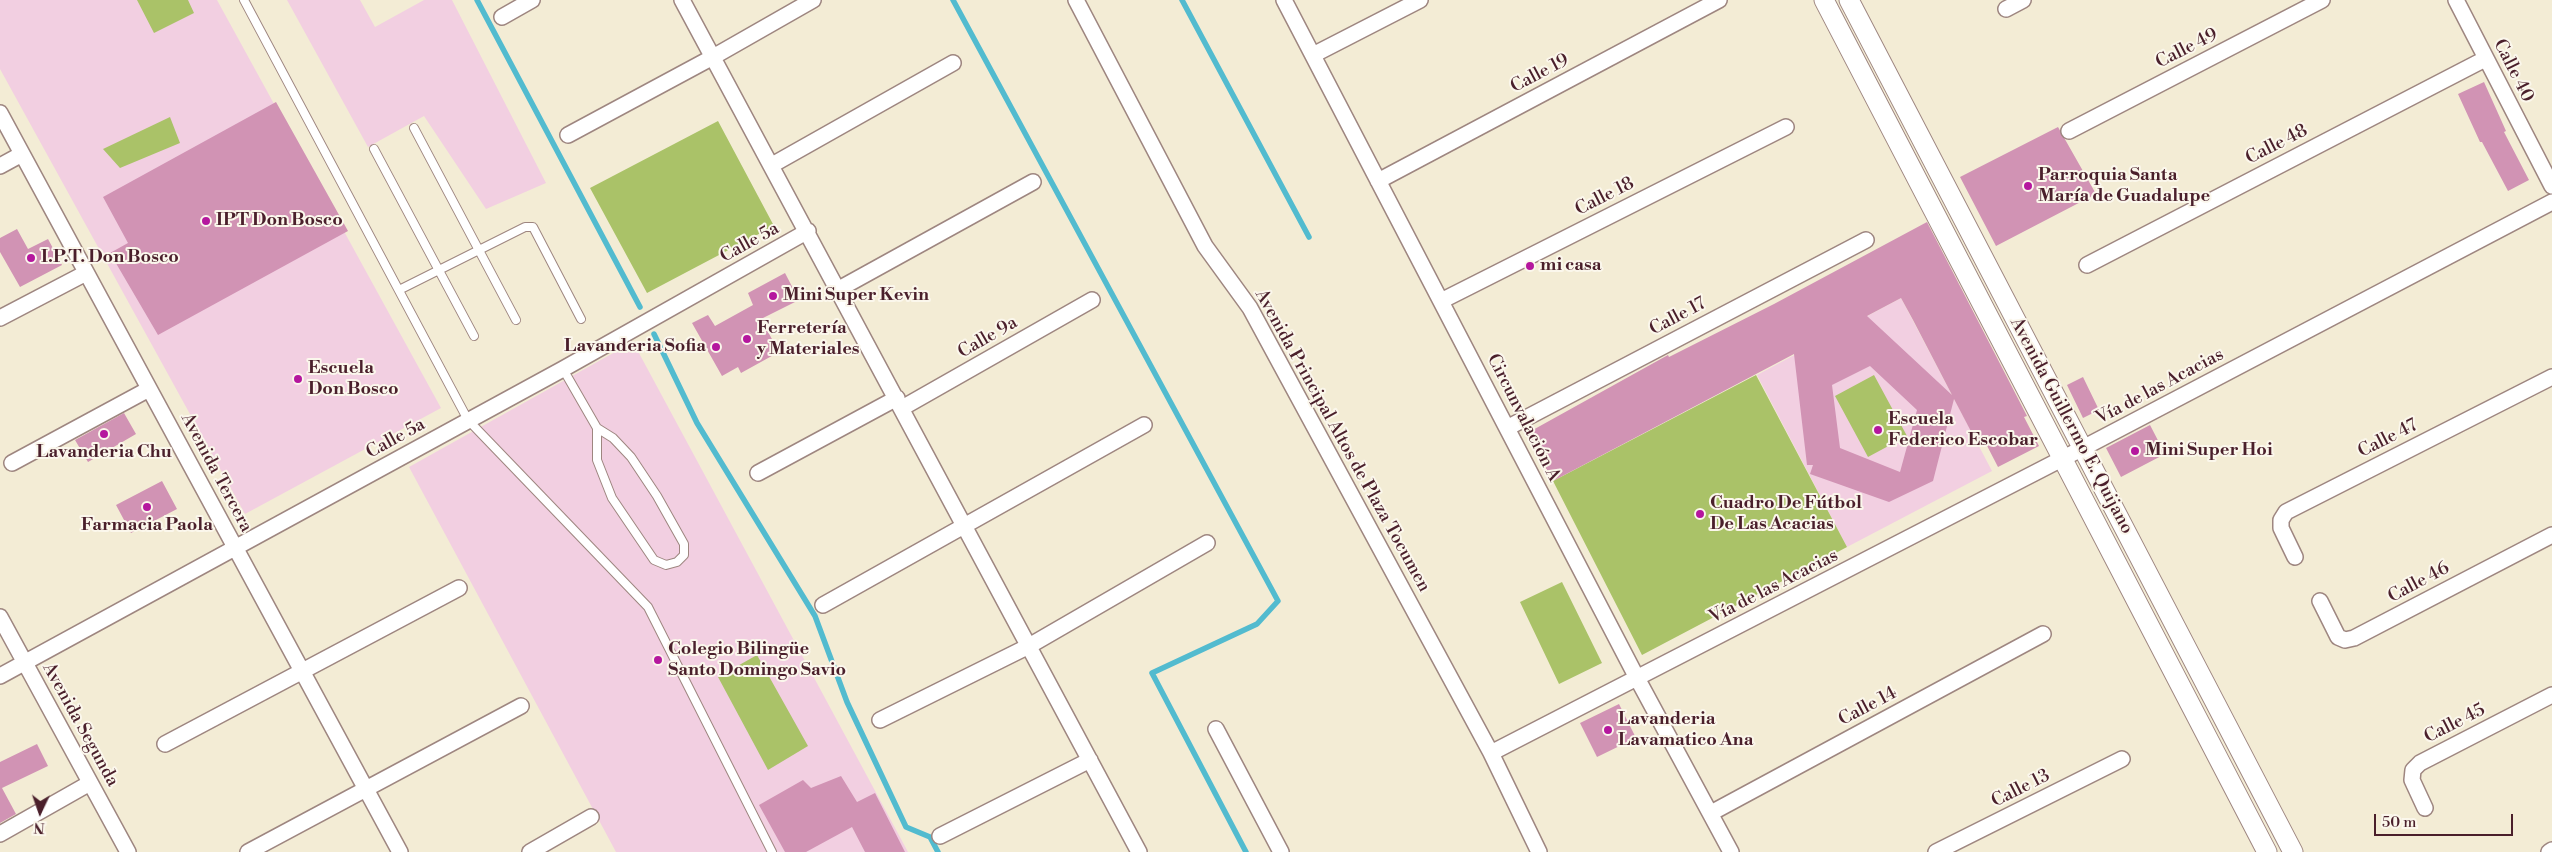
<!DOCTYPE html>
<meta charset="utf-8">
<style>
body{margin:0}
#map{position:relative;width:2552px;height:852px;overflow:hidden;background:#f3ecd5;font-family:"Libre Bodoni",serif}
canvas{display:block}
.north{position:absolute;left:15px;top:787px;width:50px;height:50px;-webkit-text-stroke:4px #fbf7ec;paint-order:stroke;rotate:183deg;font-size:14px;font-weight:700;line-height:20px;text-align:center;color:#4a1f2b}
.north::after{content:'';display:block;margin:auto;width:18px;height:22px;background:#4a1f2b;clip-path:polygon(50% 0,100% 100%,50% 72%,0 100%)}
.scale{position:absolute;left:2374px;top:814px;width:139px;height:22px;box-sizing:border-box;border:2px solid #4a1f2b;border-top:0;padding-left:6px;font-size:15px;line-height:18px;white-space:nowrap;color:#4a1f2b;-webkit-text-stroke:4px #fbf7ec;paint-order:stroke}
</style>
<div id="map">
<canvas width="2552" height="852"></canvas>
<div class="north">N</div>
<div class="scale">50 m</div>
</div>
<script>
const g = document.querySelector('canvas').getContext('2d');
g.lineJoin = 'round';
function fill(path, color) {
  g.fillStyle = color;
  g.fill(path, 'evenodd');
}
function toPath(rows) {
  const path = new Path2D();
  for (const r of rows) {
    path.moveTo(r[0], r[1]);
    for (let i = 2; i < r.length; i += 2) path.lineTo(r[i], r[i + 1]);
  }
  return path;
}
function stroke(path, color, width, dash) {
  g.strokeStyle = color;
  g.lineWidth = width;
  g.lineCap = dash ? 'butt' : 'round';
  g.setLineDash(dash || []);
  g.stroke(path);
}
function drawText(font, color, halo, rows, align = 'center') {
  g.font = font + ' "Libre Bodoni",serif';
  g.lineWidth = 4;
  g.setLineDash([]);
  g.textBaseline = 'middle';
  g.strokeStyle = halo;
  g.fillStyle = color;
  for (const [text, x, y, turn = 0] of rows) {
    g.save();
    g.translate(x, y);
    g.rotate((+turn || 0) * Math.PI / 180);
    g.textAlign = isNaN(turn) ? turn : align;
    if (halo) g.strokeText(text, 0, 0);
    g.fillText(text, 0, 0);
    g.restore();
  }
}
const built = toPath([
 [0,0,217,0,441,408,245,514,0,69],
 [287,0,360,0,375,27,424,0,452,0,546,183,486,209,424,116,368,147],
 [1901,298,1992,471,1847,547,1757,375],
 [633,342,908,852,616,852,409,467]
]);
const green = toPath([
 [137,0,188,0,194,13,154,33],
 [170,117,180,143,120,168,103,149],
 [718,121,774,226,647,293,590,188],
 [1756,375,1847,547,1642,655,1553,481],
 [1874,375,1907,436,1868,457,1835,396],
 [1562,582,1602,663,1559,684,1520,602],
 [757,655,808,746,768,770,718,677]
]);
const stream = toPath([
 [477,0,640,307],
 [953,0,1278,601,1257,624,1152,673,1246,852],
 [1182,0,1309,237],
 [654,334,697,423,815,616,847,702,906,827,930,837,938,852]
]);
const building = toPath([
 [2484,82,2506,131,2504,132,2529,180,2508,191,2482,142,2480,142,2458,94],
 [276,102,348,231,158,335,110,253,128,243,103,197],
 [2058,127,2096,194,1996,246,1960,177],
 [1927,222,2027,416,2024,417,2039,446,1998,467,1983,438,1976,441,1954,399,1933,481,1889,502,1810,474,1813,465,1807,465,1794,354,1553,481,1529,438,1531,431,1668,355,1669,357,1774,304],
 [1901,298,1913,320,1952,395,1867,316],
 [1870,366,1917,410,1900,472,1840,448,1832,385],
 [17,229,28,249,48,239,62,265,20,287,0,252,0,238],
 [785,273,799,300,761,319,779,352,741,373,738,367,722,376,692,323,708,315,715,326,753,305,748,293],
 [2083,377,2099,410,2083,418,2067,385],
 [124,413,136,434,88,462,75,440],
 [2150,425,2165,454,2121,477,2106,448],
 [162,481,177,509,131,533,116,505],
 [1619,704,1636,738,1597,757,1580,723],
 [37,744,48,766,2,788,16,814,0,823,0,762],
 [841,776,857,802,875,793,905,852,865,852,852,827,806,852,785,852,759,805,803,780,811,788]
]);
const service = toPath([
 [244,0,468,420,648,607,772,852],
 [414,128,516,320],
 [374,149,474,336],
 [399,290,525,227,533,227,581,319],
 [563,369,597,428,597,460,612,498,654,560,666,565,677,562,684,555,684,544,657,496,631,457,613,438,597,428]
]);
const minor = toPath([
 [682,0,1139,852],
 [1076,0,1205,246,1250,308,1491,753,1539,852],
 [1284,0,1637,678,1731,852],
 [2456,0,2552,186],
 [2006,9,2023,0],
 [502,17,532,0],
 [1313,55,1420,0],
 [0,113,400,852],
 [2069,131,2322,0],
 [568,135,713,57,813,0],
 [772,165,953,63],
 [0,166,22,154],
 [1378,181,1719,0],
 [2087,265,2485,59],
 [839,289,1033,182],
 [1441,301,1786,127],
 [0,318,86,273],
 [902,408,1092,300],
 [1507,428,1866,240],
 [12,463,149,389],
 [758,473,897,398],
 [2295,557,2281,528,2281,520,2286,512,2552,377],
 [2320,601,2338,637,2345,640,2354,638,2552,535],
 [823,605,1144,425],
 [0,617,128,852],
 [0,676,563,369,808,231],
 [880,720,1029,646,1207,543],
 [1216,729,1281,852],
 [165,744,459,588],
 [1491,753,2083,448,2552,202],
 [2425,808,2412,780,2413,770,2420,763,2552,695],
 [1711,813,2043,634],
 [0,834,90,783],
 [940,836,1090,760],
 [248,852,521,706],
 [530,852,591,817],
 [1936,852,2122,759],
 [2549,852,2552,850]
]);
const tertiary = toPath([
 [1824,0,2267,852],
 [1849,0,2293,852]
]);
const markers = [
 [2028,186,5,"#b5179e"],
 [206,221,5,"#b5179e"],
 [31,258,5,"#b5179e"],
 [1530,266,5,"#b5179e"],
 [773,296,5,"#b5179e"],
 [747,339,5,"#b5179e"],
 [716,347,5,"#b5179e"],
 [298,379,5,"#b5179e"],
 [1878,430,5,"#b5179e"],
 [104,434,5,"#b5179e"],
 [2135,451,5,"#b5179e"],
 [147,507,5,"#b5179e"],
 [1700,514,5,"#b5179e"],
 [658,660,5,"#b5179e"],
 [1608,730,5,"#b5179e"]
];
const streetNames = [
 ["Calle 49",2187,49,-27],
 ["Calle 40",2513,71,63],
 ["Calle 19",1540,74,-28],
 ["Calle 48",2277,145,-27],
 ["Calle 18",1605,197,-27],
 ["Calle 5a",750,243,-29],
 ["Calle 17",1678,317,-28],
 ["Calle 9a",988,338,-30],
 ["Vía de las Acacias",2160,387,-28],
 ["Circunvalación A",1523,418,63],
 ["Avenida Guillermo E. Quijano",2071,426,62],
 ["Calle 5a",396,439,-29],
 ["Calle 47",2388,439,-27],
 ["Avenida Principal Altos de Plaza Tocumen",1342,441,61],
 ["Avenida Tercera",216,473,62],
 ["Calle 46",2419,583,-28],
 ["Vía de las Acacias",1774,587,-27],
 ["Calle 14",1868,707,-28],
 ["Calle 45",2455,724,-27],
 ["Avenida Segunda",80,725,61],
 ["Calle 13",2021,789,-27]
];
const poiNames = [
 ["Parroquia Santa",2038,176],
 ["María de Guadalupe",2038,197],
 ["IPT Don Bosco",216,221],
 ["I.P.T. Don Bosco",41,258],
 ["mi casa",1540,266],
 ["Mini Super Kevin",783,296],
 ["Ferretería",757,329],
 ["y Materiales",757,350],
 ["Lavanderia Sofia",706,347,"right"],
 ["Escuela",308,369],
 ["Don Bosco",308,390],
 ["Escuela",1888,420],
 ["Federico Escobar",1888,441],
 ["Mini Super Hoi",2145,451],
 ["Lavanderia Chu",104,453,"center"],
 ["Cuadro De Fútbol",1710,504],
 ["De Las Acacias",1710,525],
 ["Farmacia Paola",147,526,"center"],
 ["Colegio Bilingüe",668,650],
 ["Santo Domingo Savio",668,671],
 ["Lavanderia",1618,720],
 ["Lavamatico Ana",1618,741]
];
fill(built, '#f2cfe1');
fill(green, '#aac268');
stroke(stream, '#52bbcf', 5.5);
fill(building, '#d193b4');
stroke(service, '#9e8680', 10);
stroke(minor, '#9e8680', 18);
stroke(tertiary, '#9e8680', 21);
stroke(service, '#fff', 8);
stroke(minor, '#fff', 15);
stroke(tertiary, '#fff', 19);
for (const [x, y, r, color] of markers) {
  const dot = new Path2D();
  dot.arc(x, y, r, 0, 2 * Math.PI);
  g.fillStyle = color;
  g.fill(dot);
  stroke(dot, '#fbf7ec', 2);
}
drawText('18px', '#4a1f2b', '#fbf7ec', streetNames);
drawText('bold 18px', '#4a1f2b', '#fbf7ec', poiNames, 'left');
</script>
